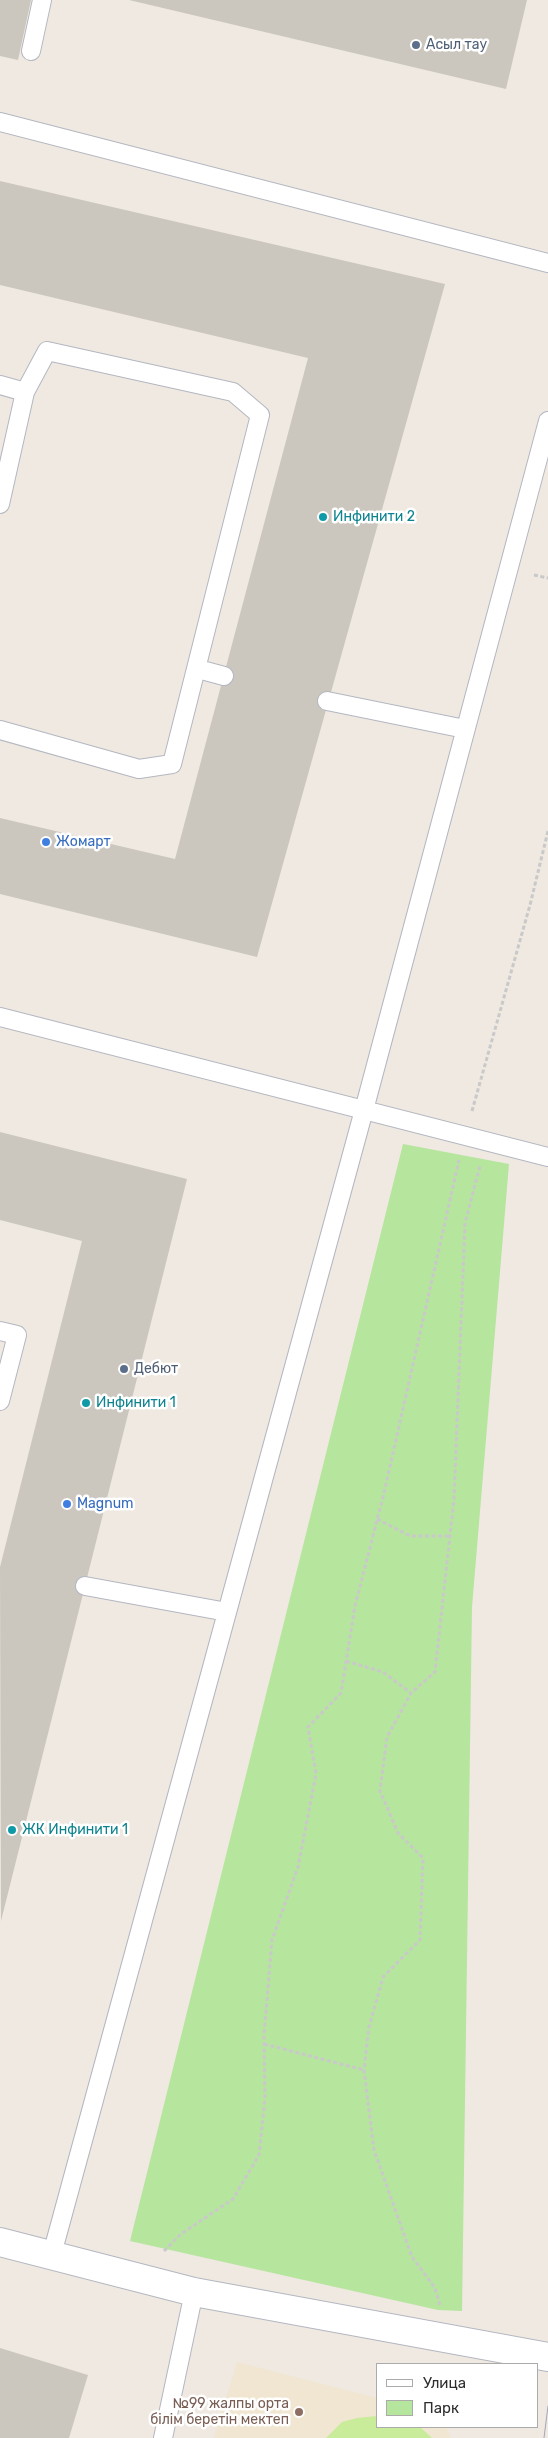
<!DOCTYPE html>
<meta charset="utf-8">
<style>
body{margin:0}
#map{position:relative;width:548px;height:2438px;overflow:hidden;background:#efe9e1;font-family:Rubik,sans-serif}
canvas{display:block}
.legend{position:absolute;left:376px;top:2363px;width:162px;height:65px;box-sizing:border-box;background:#fff;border:1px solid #ababab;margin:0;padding:6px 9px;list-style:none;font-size:15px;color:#2e2e2e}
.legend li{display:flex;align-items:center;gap:10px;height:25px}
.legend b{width:25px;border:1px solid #ababab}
</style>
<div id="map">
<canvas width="548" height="2438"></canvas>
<ul class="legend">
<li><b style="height:6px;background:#fff"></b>Улица</li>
<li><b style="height:14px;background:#b6e59e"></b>Парк</li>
</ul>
</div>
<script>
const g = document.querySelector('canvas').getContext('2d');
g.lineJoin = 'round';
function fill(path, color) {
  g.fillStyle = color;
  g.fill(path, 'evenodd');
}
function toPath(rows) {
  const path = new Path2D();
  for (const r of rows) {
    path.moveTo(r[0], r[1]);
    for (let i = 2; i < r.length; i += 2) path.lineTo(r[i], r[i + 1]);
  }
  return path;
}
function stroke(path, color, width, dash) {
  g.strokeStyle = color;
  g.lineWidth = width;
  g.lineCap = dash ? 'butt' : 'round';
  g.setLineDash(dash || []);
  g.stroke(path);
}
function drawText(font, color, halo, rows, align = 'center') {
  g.font = font + ' Rubik,sans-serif';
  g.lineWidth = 5;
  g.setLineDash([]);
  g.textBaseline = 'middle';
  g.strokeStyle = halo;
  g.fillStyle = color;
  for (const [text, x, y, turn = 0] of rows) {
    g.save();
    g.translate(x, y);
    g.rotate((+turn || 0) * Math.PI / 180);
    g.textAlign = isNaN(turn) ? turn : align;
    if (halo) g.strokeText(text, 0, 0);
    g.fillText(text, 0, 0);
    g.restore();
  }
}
const education = toPath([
 [237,2362,377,2398,377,2427,446,2427,451,2438,214,2438]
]);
const green = toPath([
 [403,1144,509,1164,472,1607,462,2311,438,2310,130,2241]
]);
const pitch = toPath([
 [377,2416,377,2427,420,2427,432,2438,326,2438,342,2422,357,2418]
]);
const building = toPath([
 [0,0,31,0,18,60,0,56],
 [129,0,527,0,506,89],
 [0,181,445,284,257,957,0,894,0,818,175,859,308,358,0,285],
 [0,1132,187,1179,1,1921,0,1567,82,1241,0,1220],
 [0,2348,88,2375,69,2438,0,2438]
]);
const path = toPath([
 [534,575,548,578],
 [472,1111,530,905,548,831],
 [377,1519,410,1536,450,1536],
 [346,1661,383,1672,411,1693],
 [264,2044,364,2070],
 [164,2251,181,2234,233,2199,259,2155,265,2098,264,2035,272,1940,298,1867,316,1774,308,1727,341,1693,355,1606,384,1493,459,1160],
 [440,2305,435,2288,412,2257,374,2150,364,2070,369,2027,383,1977,420,1940,423,1858,398,1833,380,1791,387,1737,411,1693,435,1672,454,1499,465,1223,480,1166]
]);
const lane = toPath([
 [31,51,42,0],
 [0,122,548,263],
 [0,385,25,392,47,351,233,392,260,415,172,764,139,769,0,730],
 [0,504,25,392],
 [198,669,224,676],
 [327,701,465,729],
 [0,1017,548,1157],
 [0,1331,17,1335,0,1401],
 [85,1586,227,1612],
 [52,2254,364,1110,548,421],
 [163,2438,194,2292]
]);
const street = toPath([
 [0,2242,194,2292,548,2357]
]);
const tram = toPath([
 [544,2438,548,2406]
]);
const markers = [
 [416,45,5,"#5c6f8a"],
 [323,517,5,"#0f9aa8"],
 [46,842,5,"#3f7fe0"],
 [124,1369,5,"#5c6f8a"],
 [86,1403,5,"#0f9aa8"],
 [67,1504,5,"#3f7fe0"],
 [12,1830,5,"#0f9aa8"],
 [299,2412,5,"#8d6e63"]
];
const serviceNames = [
 ["Асыл тау",426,45],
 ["Дебют",134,1369]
];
const cultureNames = [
 ["Инфинити 2",333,517],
 ["Инфинити 1",96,1403],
 ["ЖК Инфинити 1",22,1830]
];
const shopNames = [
 ["Жомарт",56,842],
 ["Magnum",77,1504]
];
const educationNames = [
 ["№99 жалпы орта",289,2404],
 ["білім беретін мектеп",289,2420]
];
fill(education, '#f0e6d1');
fill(green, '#b6e59e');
fill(pitch, '#c9ec9a');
fill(building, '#cbc7bf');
stroke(lane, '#b4b7c1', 20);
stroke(street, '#b4b7c1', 30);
stroke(path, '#c9c9c9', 3, [4, 2.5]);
stroke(lane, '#fff', 18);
stroke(street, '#fff', 28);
stroke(tram, '#a3a6b8', 1);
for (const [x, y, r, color] of markers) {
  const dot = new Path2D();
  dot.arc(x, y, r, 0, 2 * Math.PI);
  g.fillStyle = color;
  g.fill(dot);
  stroke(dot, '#fff', 2);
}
drawText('14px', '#4e5e75', '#fff', serviceNames, 'left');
drawText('14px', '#0d838f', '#fff', cultureNames, 'left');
drawText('14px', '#366cbe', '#fff', shopNames, 'left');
drawText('14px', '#785e54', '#fff', educationNames, 'right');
</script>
